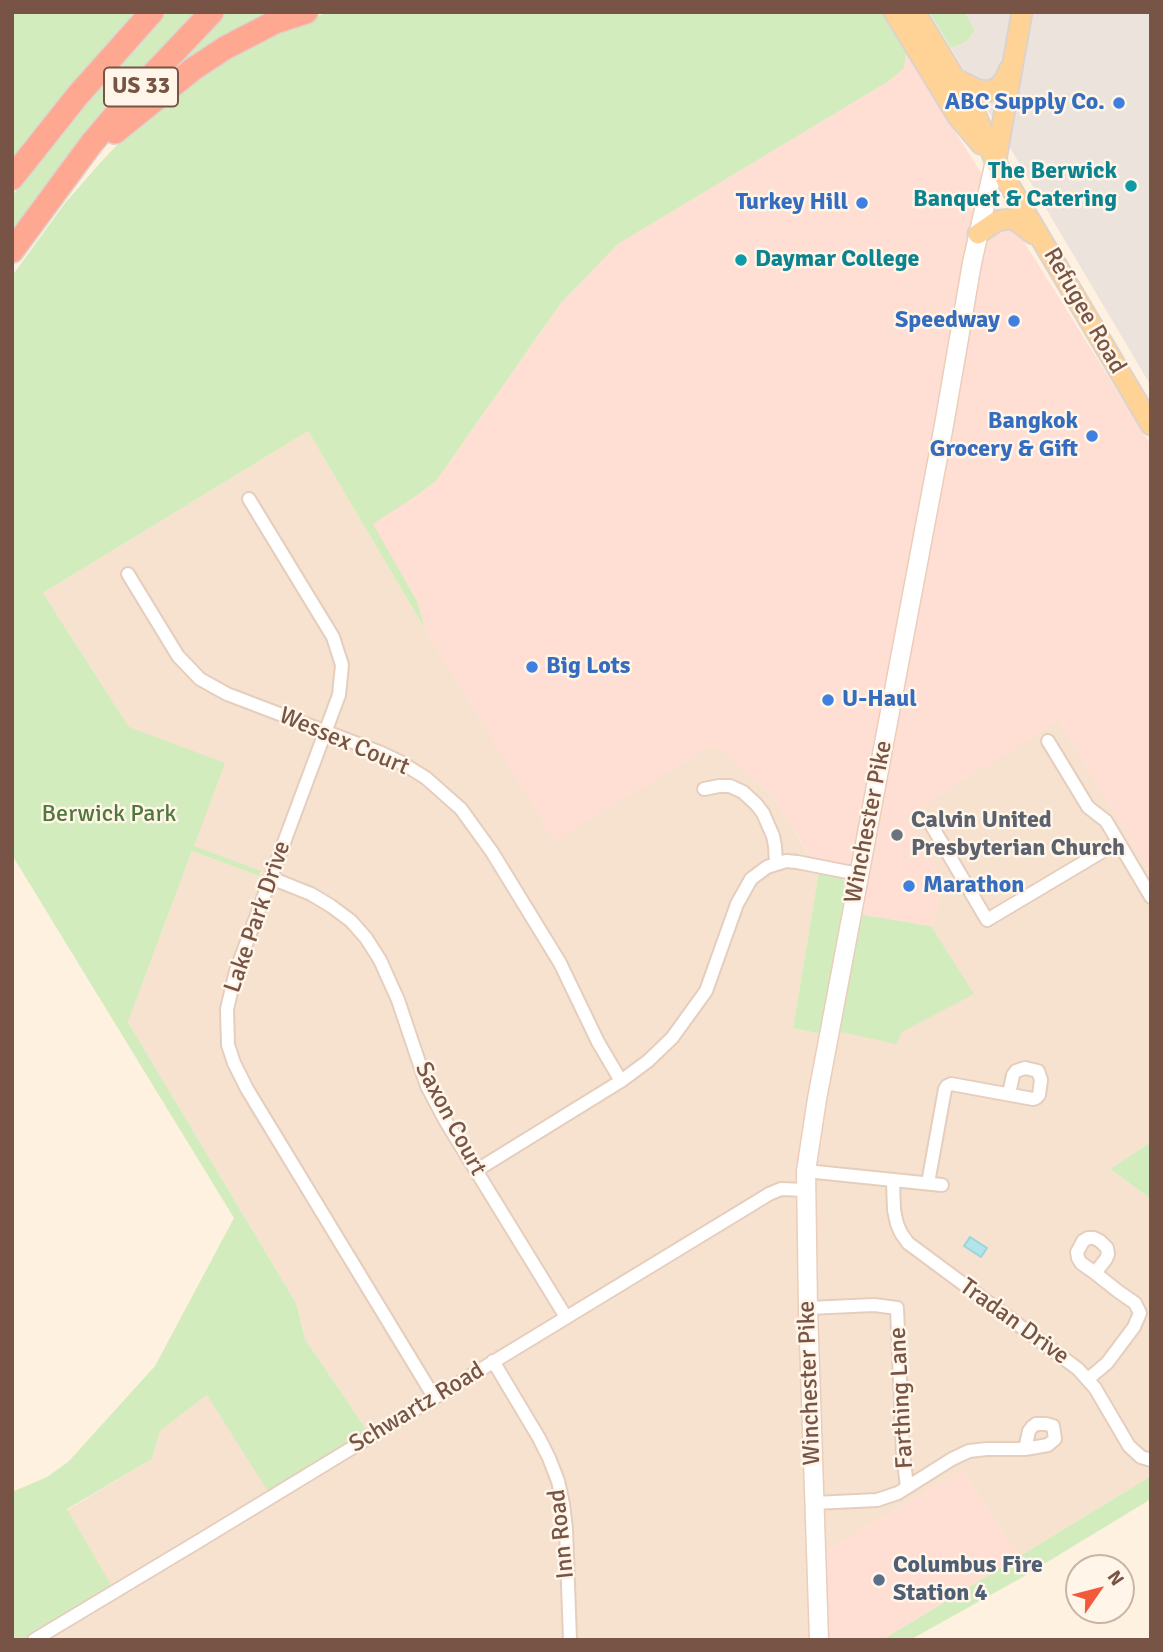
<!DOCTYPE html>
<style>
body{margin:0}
#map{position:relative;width:1163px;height:1652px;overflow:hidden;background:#fef1e0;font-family:Signika,sans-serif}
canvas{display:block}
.frame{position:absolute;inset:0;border:14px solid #775445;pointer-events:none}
.north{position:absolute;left:1065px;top:1554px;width:70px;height:70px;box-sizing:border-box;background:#fff5e8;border:2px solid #c9b5a7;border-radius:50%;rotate:55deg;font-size:19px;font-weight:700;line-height:28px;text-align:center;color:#775445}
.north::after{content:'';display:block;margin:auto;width:24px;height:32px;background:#f25a3b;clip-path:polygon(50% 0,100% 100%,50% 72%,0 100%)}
</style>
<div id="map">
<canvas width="1163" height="1652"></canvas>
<div class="frame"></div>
<div class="north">N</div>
</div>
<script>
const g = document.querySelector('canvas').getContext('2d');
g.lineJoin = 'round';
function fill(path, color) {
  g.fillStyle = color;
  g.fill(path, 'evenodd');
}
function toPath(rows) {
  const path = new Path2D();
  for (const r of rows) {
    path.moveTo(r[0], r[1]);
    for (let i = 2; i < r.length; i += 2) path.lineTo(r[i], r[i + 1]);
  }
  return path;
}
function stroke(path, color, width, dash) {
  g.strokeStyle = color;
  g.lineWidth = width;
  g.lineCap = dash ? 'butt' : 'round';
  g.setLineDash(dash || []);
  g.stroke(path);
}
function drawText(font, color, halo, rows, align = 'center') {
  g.font = font + ' Signika,sans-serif';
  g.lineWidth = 5;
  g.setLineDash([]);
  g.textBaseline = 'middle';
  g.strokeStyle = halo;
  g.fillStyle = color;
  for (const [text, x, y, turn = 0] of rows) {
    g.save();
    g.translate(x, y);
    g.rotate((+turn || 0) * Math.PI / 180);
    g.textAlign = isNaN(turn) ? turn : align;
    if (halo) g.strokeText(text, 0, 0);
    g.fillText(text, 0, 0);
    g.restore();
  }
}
const residential = toPath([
 [308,431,425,629,554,840,715,744,774,798,819,871,793,1028,821,1034,799,1167,813,1640,28,1640,113,1588,67,1510,152,1459,160,1431,207,1395,368,1432,305,1339,296,1303,128,1022,192,851,259,876,261,872,194,847,129,727,43,593],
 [1059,720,1151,875,1151,1142,1110,1169,1151,1199,1151,1476,1018,1557,963,1470,834,1546,821,1546,811,1232,817,1149,837,1031,901,1032,973,994,931,926,945,881,906,816]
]);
const commercial = toPath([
 [906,53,1151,445,1151,875,1059,720,907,816,945,881,931,926,845,912,774,798,715,744,554,841,425,629,417,601,372,524,416,496,436,481,561,303,618,244,889,81,903,68],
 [963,1470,1018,1557,882,1640,826,1640,821,1546,834,1546]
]);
const industrial = toPath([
 [965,12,1151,12,1151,386,951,48,966,42,975,30]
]);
const green = toPath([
 [12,12,135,12,64,94,12,163],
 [165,12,201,12,12,239,12,196,84,102],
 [227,12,285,12,164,80,195,44],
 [332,12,882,12,906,53,904,68,889,81,618,244,561,303,436,481,416,496,373,524,417,601,425,629,308,431,43,593,129,727,225,763,194,846,261,871,259,876,192,851,128,1022,296,1303,305,1339,368,1432,269,1493,207,1395,160,1431,152,1459,67,1509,113,1588,28,1640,12,1640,12,1492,47,1477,68,1462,155,1366,234,1218,12,855,12,276,65,203,101,162,137,124,186,84,290,23],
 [929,12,965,12,975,30,966,42,951,48],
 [819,871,840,877,848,886,821,1034,793,1028],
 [858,914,931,926,974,994,902,1032,896,1044,837,1031],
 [1151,1142,1151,1199,1110,1169],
 [1151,1476,1151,1499,1021,1578,910,1640,882,1640]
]);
const water = toPath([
 [970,1237,987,1248,981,1257,964,1246,970,1237]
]);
const street = toPath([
 [249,499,333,637,342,665,339,695,236,971,227,1009,228,1045,234,1063,247,1089,434,1397],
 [128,574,178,656,200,679,227,694,379,752,402,763,426,778,461,809,492,852,560,963,598,1042,621,1081],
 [1048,741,1088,807,1106,821,1151,897],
 [704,789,719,786,730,786,743,792,756,804,763,813,773,836,775,846,776,863],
 [929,821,987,920,1118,842],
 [271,878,311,894,331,906,351,921,366,938,380,960,398,1000,427,1086,445,1120,566,1317],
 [477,1170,621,1081,648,1061,672,1038,706,991,737,904,751,879,767,867,786,861,797,862,858,874],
 [806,1171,942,1185],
 [893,1181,894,1210,897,1224,901,1233,908,1243,1078,1369,1095,1388,1129,1446,1141,1457,1151,1460],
 [928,1183,945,1089,947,1086,951,1084,1033,1099,1036,1098,1039,1095,1041,1080,1038,1071,1025,1068,1016,1071,1013,1075,1009,1094],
 [808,1308,874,1305,897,1308,903,1453,907,1487],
 [493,1361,539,1438,549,1458,558,1481,563,1504,566,1529,570,1640],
 [1088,1379,1107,1363,1134,1327,1140,1313,1135,1303,1119,1292,1095,1273,1081,1263,1078,1258,1077,1252,1080,1247,1083,1241,1088,1238,1094,1238,1100,1241,1107,1248,1108,1254,1106,1259,1095,1273],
 [814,1503,877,1500,898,1493,952,1459,969,1451,987,1449,1025,1449,1048,1445,1055,1439,1053,1426,1046,1424,1036,1424,1032,1427,1029,1431,1025,1449],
 [34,1640,199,1541,769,1194,781,1189,805,1190]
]);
const secondary = toPath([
 [819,1640,808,1308,806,1171,817,1099,944,425,972,263,995,161]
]);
const primary = toPath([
 [894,12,958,117,981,144],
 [915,12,973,108,995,161,1151,425],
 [956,79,978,90,989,91,999,87,1005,79,1009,70],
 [996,160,1022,12],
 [978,234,997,221,1009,219,1015,220,1033,234]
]);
const highway = toPath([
 [115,132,193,69,225,48,275,22,306,12],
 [12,178,78,95,152,12],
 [12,251,91,144,123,106,212,12]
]);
const markers = [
 [1119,103,7,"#3f7fe0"],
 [1131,186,7,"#0f9aa8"],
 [862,203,7,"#3f7fe0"],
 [741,260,7,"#0f9aa8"],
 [1014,321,7,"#3f7fe0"],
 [1092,436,7,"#3f7fe0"],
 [532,667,7,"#3f7fe0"],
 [828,700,7,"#3f7fe0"],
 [897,835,7,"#6b7280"],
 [909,886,7,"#3f7fe0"],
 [879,1580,7,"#5c6f8a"]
];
const shields = [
 [141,87,74]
];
const shieldNames = [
 ["US 33",141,87]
];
const shopNames = [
 ["ABC Supply Co.",1105,103],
 ["Turkey Hill",848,203],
 ["Speedway",1000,321],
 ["Bangkok",1078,422],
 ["Grocery & Gift",1078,450],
 ["Big Lots",546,667,"left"],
 ["U-Haul",842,700,"left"],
 ["Marathon",923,886,"left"]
];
const cultureNames = [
 ["The Berwick",1117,172],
 ["Banquet & Catering",1117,200],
 ["Daymar College",755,260,"left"]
];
const streetNames = [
 ["Refugee Road",1084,311,60],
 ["Wessex Court",344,742,23],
 ["Winchester Pike",869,822,-79],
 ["Lake Park Drive",258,917,-71],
 ["Saxon Court",450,1119,62],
 ["Tradan Drive",1014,1322,36],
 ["Winchester Pike",810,1383,-92],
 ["Farthing Lane",902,1398,-93],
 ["Schwartz Road",417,1408,-31],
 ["Inn Road",562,1534,-96]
];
const parkNames = [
 ["Berwick Park",109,815]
];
const worshipNames = [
 ["Calvin United",911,821],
 ["Presbyterian Church",911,849]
];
const serviceNames = [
 ["Columbus Fire",893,1566],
 ["Station 4",893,1594]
];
fill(residential, '#f6e2ce');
fill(commercial, '#ffded3');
fill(industrial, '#ece3dc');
fill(green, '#d3ecbe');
fill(water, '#b3e4e9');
stroke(water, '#99d5db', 2);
stroke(street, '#e5cebe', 16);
stroke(secondary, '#eacebb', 21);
stroke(primary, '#dcd3cf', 23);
stroke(highway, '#dcd3cf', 26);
stroke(street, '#fff', 12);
stroke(secondary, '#fff', 18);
stroke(primary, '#ffd296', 19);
stroke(highway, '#fea891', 23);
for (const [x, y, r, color] of markers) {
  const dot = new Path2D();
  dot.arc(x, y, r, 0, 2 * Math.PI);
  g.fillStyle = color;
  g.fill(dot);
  stroke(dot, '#fff5e8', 2.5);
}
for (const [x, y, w] of shields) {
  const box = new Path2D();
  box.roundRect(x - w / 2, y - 19.5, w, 39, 5);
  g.fillStyle = '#fff5e8';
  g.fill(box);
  stroke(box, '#775445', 2);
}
drawText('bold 23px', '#775445', null, shieldNames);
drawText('bold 24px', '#366cbe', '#fff5e8', shopNames, 'right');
drawText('bold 24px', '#0d838f', '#fff5e8', cultureNames, 'right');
drawText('24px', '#775445', '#fff5e8', streetNames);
drawText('24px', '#50783a', '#fff5e8', parkNames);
drawText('bold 24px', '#5b616d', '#fff5e8', worshipNames, 'left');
drawText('bold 24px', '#4e5e75', '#fff5e8', serviceNames, 'left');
</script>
